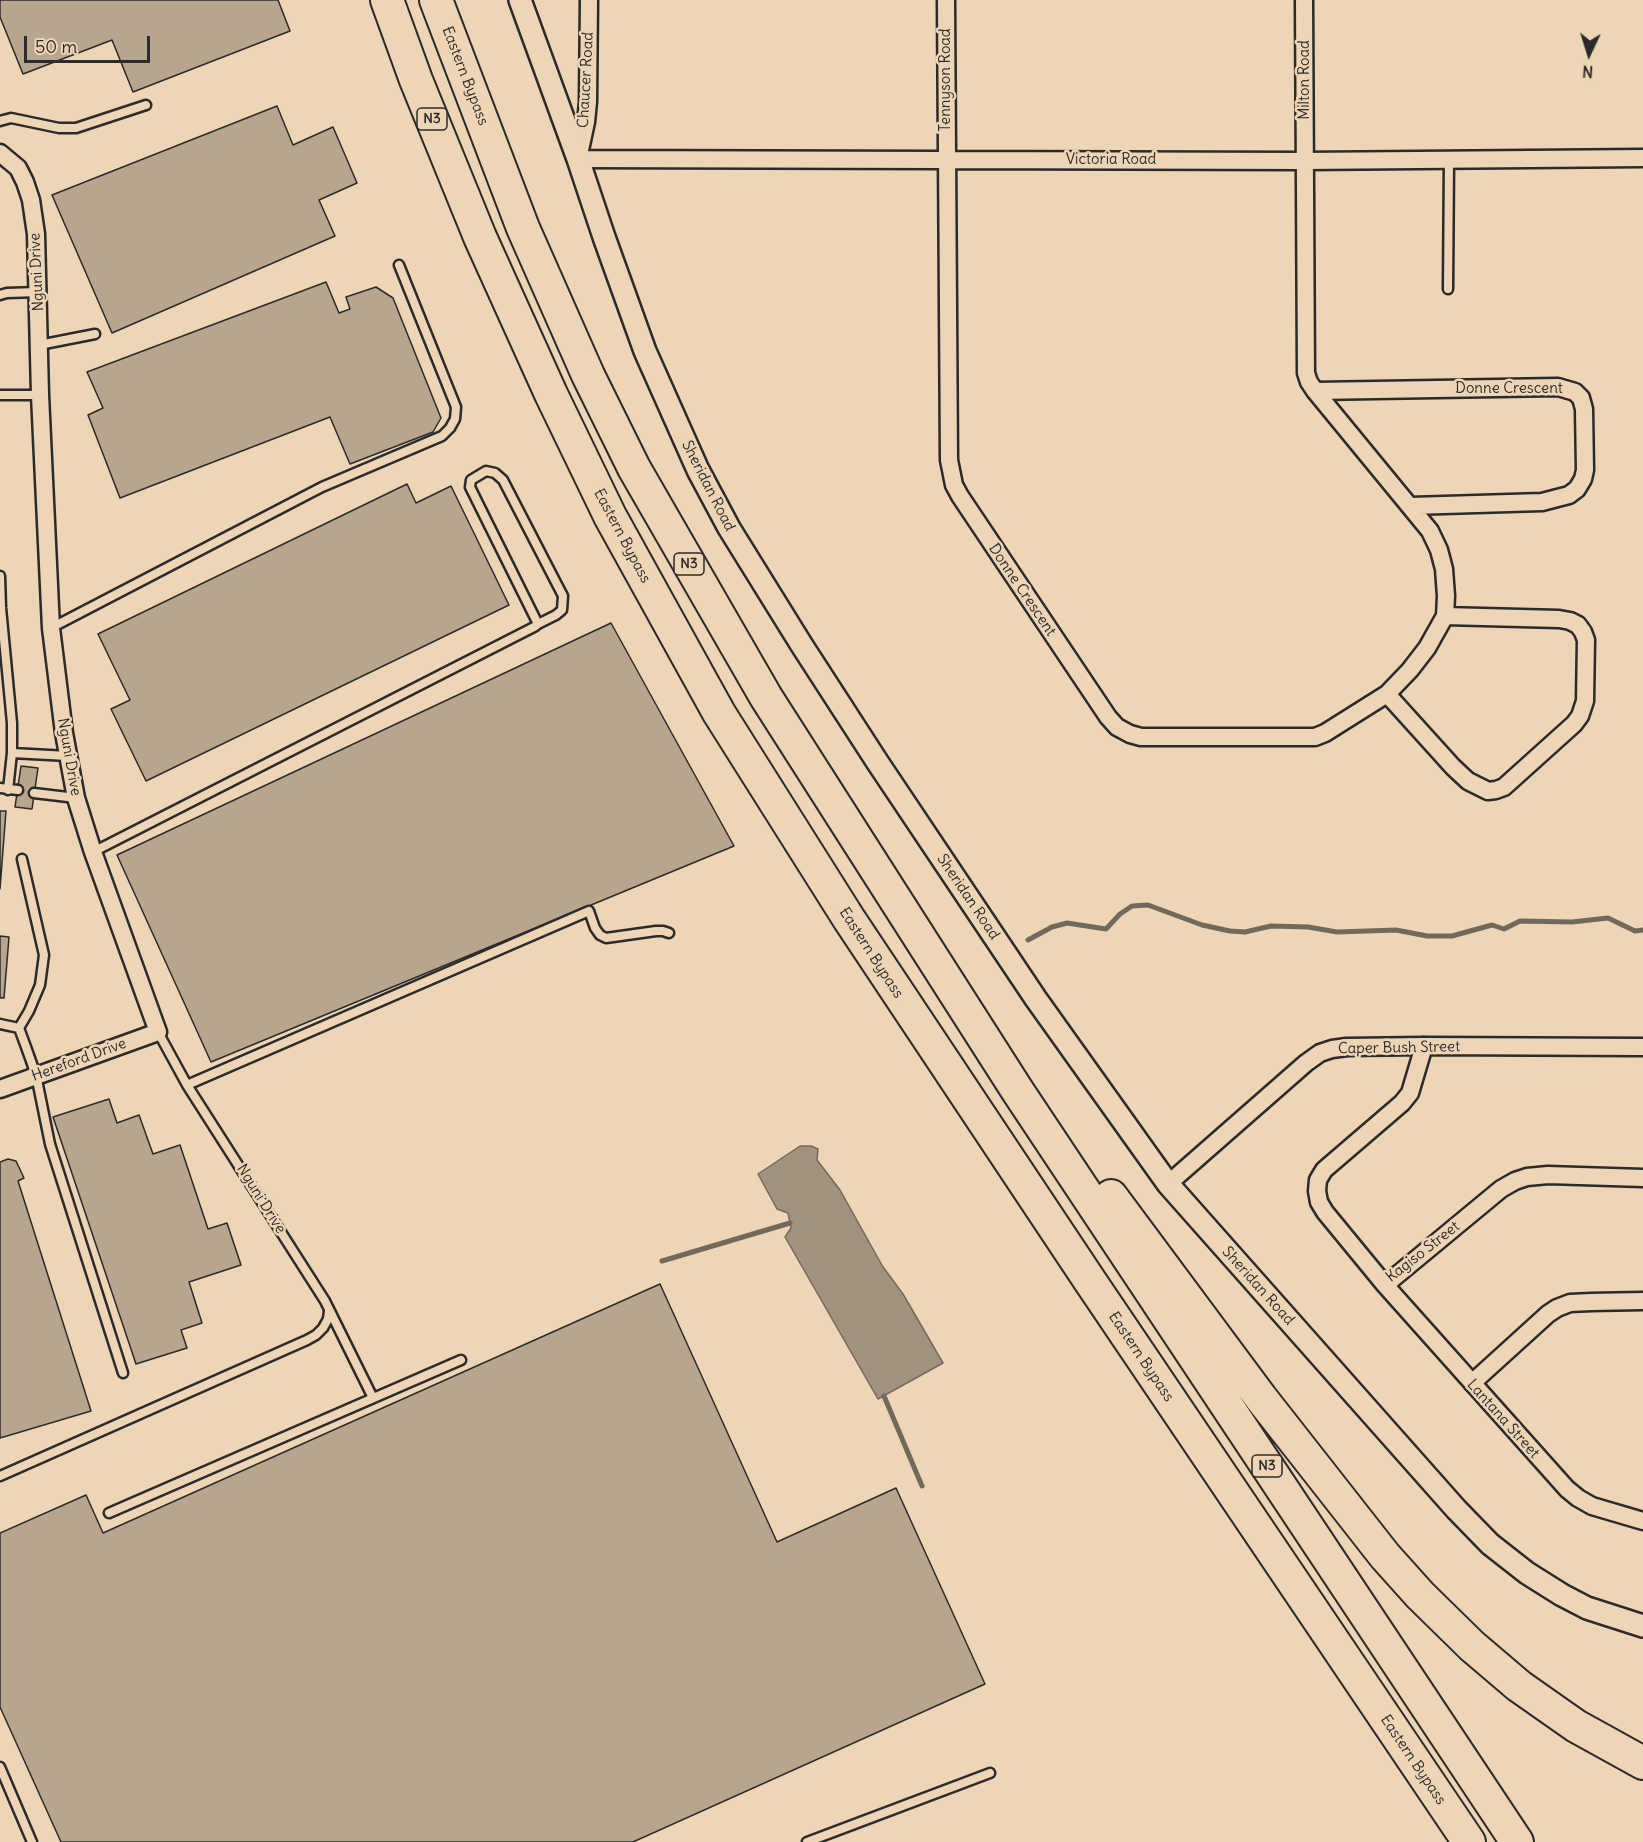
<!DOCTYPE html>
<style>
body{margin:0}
#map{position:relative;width:1643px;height:1842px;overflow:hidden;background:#edd5b5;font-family:Delius,sans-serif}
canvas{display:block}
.north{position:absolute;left:1559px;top:24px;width:60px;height:60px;-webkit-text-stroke:4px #edd5b5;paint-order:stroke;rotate:184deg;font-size:16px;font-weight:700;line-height:24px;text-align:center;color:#2b2b2b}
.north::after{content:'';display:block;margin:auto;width:21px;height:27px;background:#2b2b2b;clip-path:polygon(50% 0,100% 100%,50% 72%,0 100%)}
.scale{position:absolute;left:24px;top:36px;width:126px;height:27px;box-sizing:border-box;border:3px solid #2b2b2b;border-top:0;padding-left:8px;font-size:18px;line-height:21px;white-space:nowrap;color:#2b2b2b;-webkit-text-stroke:4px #edd5b5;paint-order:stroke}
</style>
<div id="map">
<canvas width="1643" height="1842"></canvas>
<div class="north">N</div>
<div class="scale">50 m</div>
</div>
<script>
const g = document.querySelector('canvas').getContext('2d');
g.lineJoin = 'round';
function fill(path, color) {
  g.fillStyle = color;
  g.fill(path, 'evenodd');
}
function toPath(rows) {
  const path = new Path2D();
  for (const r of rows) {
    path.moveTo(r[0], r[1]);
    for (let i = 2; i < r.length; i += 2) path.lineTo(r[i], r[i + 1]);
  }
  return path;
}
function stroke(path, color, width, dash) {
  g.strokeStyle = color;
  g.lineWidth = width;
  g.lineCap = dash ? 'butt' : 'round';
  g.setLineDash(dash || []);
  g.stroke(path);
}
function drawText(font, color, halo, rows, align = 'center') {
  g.font = font + ' Delius,sans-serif';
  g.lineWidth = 5;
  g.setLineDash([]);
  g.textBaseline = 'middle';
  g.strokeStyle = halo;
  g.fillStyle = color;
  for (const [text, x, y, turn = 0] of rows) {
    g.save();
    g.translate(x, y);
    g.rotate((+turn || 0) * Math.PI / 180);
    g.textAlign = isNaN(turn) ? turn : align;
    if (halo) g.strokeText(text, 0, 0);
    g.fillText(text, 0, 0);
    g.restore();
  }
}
const water = toPath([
 [800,1146,811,1146,818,1149,817,1160,840,1190,883,1267,903,1294,943,1363,878,1399,785,1237,791,1228,788,1213,777,1209,758,1174,800,1146]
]);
const stream = toPath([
 [1028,940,1052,927,1067,923,1106,929,1120,914,1132,906,1148,905,1202,925,1230,931,1245,932,1271,926,1308,927,1337,932,1396,930,1427,936,1452,936,1492,925,1504,929,1520,921,1572,922,1608,918,1635,931,1643,930],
 [662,1261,790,1223],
 [884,1396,922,1486]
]);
const building = toPath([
 [0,0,278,0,290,31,133,92,112,40,23,74,0,17,0,0],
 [277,106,293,145,333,127,357,183,319,200,335,236,112,333,52,195,277,106],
 [326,282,339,313,350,309,346,297,376,287,393,298,441,418,433,432,350,464,330,417,120,498,88,415,103,408,87,372,326,282],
 [407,484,416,503,451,486,509,605,146,781,111,709,130,700,98,634,407,484],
 [611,623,734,846,211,1062,117,855,611,623],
 [21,766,38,768,32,809,15,807,21,766],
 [0,811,6,811,0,889,0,811],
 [0,936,9,937,4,998,0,998,0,936],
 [109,1099,117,1123,139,1115,153,1154,180,1145,208,1229,227,1223,241,1265,189,1282,202,1323,181,1330,187,1348,136,1364,53,1117,109,1099],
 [8,1159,16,1161,24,1178,18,1181,91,1411,0,1438,0,1162,8,1159],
 [660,1284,777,1542,896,1488,985,1684,633,1842,61,1842,0,1707,0,1533,86,1495,103,1533,660,1284]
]);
const service = toPath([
 [0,121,11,118,59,128,76,128,146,105],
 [1448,289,1449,160],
 [0,295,7,293,38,292],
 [39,345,95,334],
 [0,395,40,395],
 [0,576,1,608,12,723,12,753,8,790],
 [51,628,322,487,442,436,450,428,455,419,456,407,399,265],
 [12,753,68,756],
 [0,788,18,790],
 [34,793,76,798],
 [93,852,534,627,538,624,556,615,562,610,563,596,503,480,495,473,486,471,471,480,470,487,538,624],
 [0,1024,19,1028,26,1047,36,1075,50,1144,123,1373],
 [19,1028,29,1011,40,985,44,955,22,859],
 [158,1032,187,1085,325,1301,373,1398],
 [187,1085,589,911,595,928,600,935,606,938,656,931,663,931,669,933],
 [0,1476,307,1340,316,1335,323,1328,328,1319,329,1311],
 [109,1513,461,1360],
 [0,1767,32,1842],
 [807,1842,990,1773]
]);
const minor = toPath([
 [589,0,588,102,586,122,578,159,1305,161,1643,158],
 [946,0,949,460,954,485,960,496,1108,717,1117,727,1130,734,1141,737,1315,737,1325,733,1387,694,1410,670,1427,648,1445,616,1446,596,1444,569,1439,550,1430,531,1315,391,1309,382,1306,373,1304,0],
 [0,153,18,168,25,182,31,200,36,234,40,395,51,628,64,733,76,798,93,852,158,1032,0,1089],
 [1315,391,1558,387,1575,392,1581,398,1584,409,1585,470,1583,479,1577,489,1569,495,1542,502,1411,506],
 [1387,694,1453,767,1468,781,1488,791,1496,790,1504,787,1574,724,1580,716,1585,701,1586,640,1583,632,1578,625,1570,621,1559,619,1445,616],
 [1424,1046,1410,1093,1402,1103,1324,1170,1318,1180,1317,1191,1319,1202,1325,1212,1385,1285,1567,1489,1578,1498,1592,1506,1643,1521],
 [1168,1184,1306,1063,1320,1053,1332,1049,1347,1047,1424,1046,1643,1047],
 [1385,1285,1501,1189,1515,1181,1527,1177,1548,1175,1643,1178],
 [1472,1383,1548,1314,1557,1308,1570,1303,1591,1302,1643,1301]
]);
const tertiary = toPath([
 [520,0,578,159,604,237,645,351,698,470,729,528,801,644,878,763,1036,999,1168,1184,1456,1509,1490,1544,1527,1573,1562,1595,1587,1608,1643,1626]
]);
const motorway = toPath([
 [387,0,416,80,480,237,551,394,610,516,719,713,849,919,1090,1281,1469,1842],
 [436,0,523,228,588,375,634,468,766,697,1017,1090,1517,1842],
 [1111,1196,1261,1398,1385,1556,1420,1595,1472,1646,1519,1686,1576,1726,1643,1763]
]);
const shields = [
 [432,119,30],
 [689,564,30],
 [1267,1466,30]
];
const shieldNames = [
 ["N3",432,119],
 ["N3",689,564],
 ["N3",1267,1466]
];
const streetNames = [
 ["Eastern Bypass",465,76,69],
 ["Chaucer Road",586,80,-87],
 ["Tennyson Road",946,80,-90],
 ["Milton Road",1305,80,-90],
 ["Victoria Road",1111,160],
 ["Nguni Drive",37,272,-93],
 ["Donne Crescent",1509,389],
 ["Sheridan Road",708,486,63],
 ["Eastern Bypass",622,536,62],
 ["Donne Crescent",1022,590,56],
 ["Nguni Drive",69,757,80],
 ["Sheridan Road",968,897,56],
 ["Eastern Bypass",871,953,57],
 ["Caper Bush Street",1399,1048,-1],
 ["Hereford Drive",79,1060,-20],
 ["Nguni Drive",261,1199,58],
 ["Kagiso Street",1423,1252,-38],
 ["Sheridan Road",1258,1286,48],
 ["Eastern Bypass",1141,1357,56],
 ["Lantana Street",1503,1419,48],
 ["Eastern Bypass",1413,1760,56]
];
fill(water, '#a1927f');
stroke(water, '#72695d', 1.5);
stroke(stream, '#72695d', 5);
fill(building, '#b7a58e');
stroke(building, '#2b2b2b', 1.5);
stroke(service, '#2b2b2b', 13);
stroke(minor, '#2b2b2b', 21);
stroke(tertiary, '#2b2b2b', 26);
stroke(motorway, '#2b2b2b', 36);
stroke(service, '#edd5b5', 8);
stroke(minor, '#edd5b5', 16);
stroke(tertiary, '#edd5b5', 21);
stroke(motorway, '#edd5b5', 32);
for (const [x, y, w] of shields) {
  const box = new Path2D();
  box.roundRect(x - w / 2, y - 11, w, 22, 4.5);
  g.fillStyle = '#edd5b5';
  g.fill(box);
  stroke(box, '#2b2b2b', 1.5);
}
drawText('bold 14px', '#2b2b2b', null, shieldNames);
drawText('15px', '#2b2b2b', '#edd5b5', streetNames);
</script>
